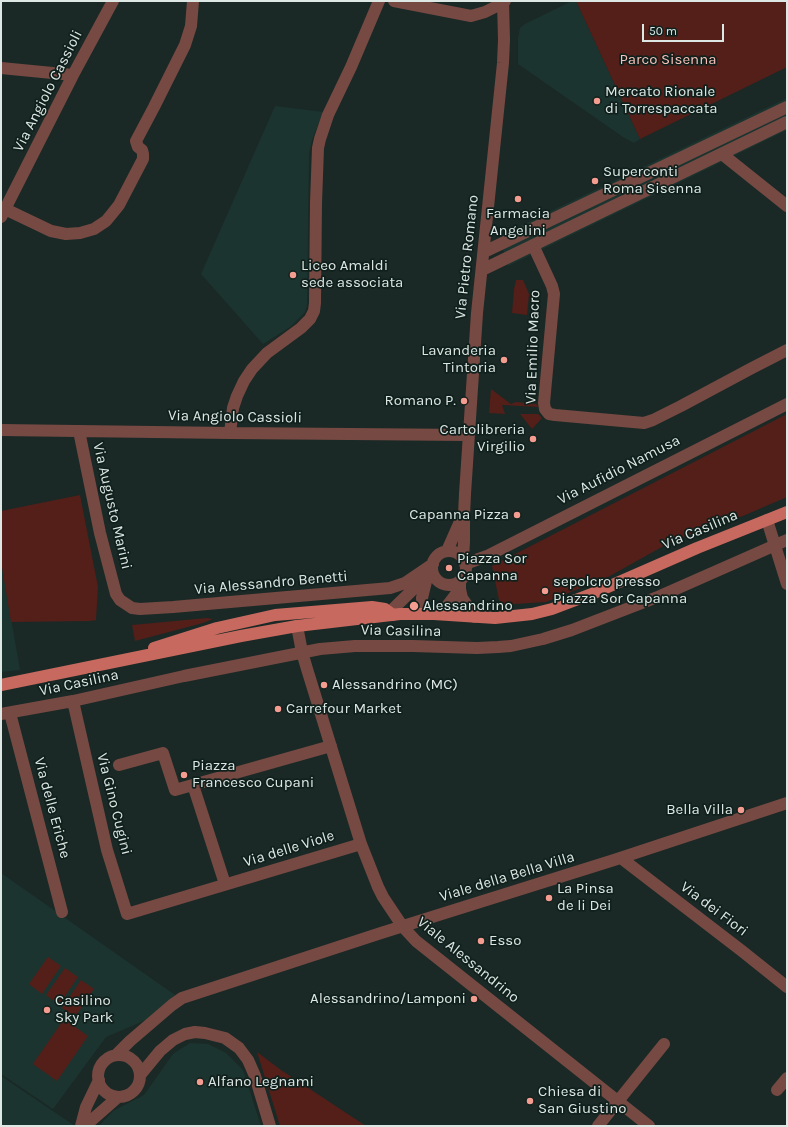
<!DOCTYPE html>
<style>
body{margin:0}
#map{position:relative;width:788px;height:1127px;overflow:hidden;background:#1a2926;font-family:Karla,sans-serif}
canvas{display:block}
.frame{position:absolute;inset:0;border:2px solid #dde7e4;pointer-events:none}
.scale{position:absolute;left:642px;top:24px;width:82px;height:18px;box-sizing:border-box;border:2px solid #dde7e4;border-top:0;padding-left:5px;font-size:12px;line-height:14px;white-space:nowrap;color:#dde7e4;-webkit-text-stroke:3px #10201c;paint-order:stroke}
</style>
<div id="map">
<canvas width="788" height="1127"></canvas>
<div class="frame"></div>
<div class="scale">50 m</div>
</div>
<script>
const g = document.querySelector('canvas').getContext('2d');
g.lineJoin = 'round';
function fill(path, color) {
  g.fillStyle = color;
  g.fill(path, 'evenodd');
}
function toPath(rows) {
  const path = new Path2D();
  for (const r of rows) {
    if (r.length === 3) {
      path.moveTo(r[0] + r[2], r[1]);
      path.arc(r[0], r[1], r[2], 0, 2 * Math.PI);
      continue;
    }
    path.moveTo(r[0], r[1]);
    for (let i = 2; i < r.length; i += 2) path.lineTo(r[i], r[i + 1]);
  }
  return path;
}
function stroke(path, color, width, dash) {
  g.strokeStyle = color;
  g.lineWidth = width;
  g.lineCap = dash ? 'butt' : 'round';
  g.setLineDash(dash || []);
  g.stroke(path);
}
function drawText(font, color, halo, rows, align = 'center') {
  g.font = font + ' Karla,sans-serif';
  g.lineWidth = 3.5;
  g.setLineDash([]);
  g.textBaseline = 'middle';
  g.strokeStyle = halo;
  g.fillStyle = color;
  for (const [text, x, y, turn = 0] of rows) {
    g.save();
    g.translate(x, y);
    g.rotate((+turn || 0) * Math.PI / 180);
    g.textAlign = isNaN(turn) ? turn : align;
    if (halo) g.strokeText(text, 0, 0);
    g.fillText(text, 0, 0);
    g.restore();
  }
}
const built = toPath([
 [572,1,576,1,640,139,634,143,623,137,518,64,518,39,520,28,525,24],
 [787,98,787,130,508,266,499,236],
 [275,106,323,112,312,140,309,153,307,305,305,312,290,327,263,344,201,274],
 [1,561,20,670,1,672],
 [1,873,175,995,153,1017,106,1037,53,1109,1,1074],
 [190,1043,208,1044,226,1053,243,1070,261,1126,99,1126,113,1111,144,1095,173,1054],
 [1,1076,75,1126,1,1126]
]);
const green = toPath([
 [576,1,787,1,787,67,640,139],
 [516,280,523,280,529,294,527,315,512,313,514,289],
 [491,389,511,404,516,402,536,404,539,407,502,405,505,414,489,413],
 [520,414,538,414,542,418,532,429],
 [787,414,787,497,743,516,710,526,669,543,608,577,546,602,500,605,492,566],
 [80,495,98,587,96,620,90,621,11,622,1,561,1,511],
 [207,618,213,619,203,623,135,641,132,625],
 [48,957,61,966,42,994,29,984],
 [65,968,78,977,59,1005,46,995],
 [81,980,94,989,75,1017,62,1008],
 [64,1019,88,1036,57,1081,33,1064],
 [257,1052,281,1070,366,1126,280,1126]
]);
const minor = toPath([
 [394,1,471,16,485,12,503,3,505,1],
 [1,68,73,75],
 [722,154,787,206],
 [5,209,51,231,66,234,80,233,94,229,106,221,111,215,119,205,143,159,143,154,142,150,138,147,136,141,154,107,185,45,191,26,193,1],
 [1,217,73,75,113,1],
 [533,245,552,286,554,294,544,403,545,409,549,414,555,415,644,423,653,420,681,406,752,368,787,350],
 [484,252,787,107],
 [482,270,787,122],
 [1,430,230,433,469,435],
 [79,431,100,533,116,594,120,600,132,608,140,609,173,607,390,588,405,583,433,564],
 [230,433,233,408,237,396,244,381,252,369,267,353,301,328,310,319,314,311,315,303,316,203,318,148,320,139,328,115,351,67,379,1],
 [767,520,787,584],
 [447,551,462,517],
 [449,568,17],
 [463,558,464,542,464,515,465,494,477,313,503,63,504,40,503,1],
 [465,564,487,556,787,404],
 [460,582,460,589,462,598,475,617],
 [423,613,422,598,427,577],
 [441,614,460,589],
 [393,615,394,608,397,605,430,573],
 [297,626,302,652,307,669,361,844,378,887,383,897,403,927,416,941,649,1126],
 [73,701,107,850,127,914,361,844],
 [10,713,62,912],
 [1,714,73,701,184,676,320,649,355,646,413,646,477,648,498,647,511,646,543,639,572,630,660,596,787,540],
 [119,765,163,753,175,790,331,746],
 [193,785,225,884],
 [621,858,742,951,787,987],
 [119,1076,21],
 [116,1055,130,1041,172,1005,182,998,381,933,614,860,787,803],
 [141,1074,160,1051,173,1040,185,1034,195,1032,205,1033,225,1038,239,1048,248,1060,255,1076,270,1126],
 [777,1090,787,1078],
 [81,1126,86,1107,99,1080],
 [85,1126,118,1097],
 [598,1126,664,1044]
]);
const major = toPath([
 [154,648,217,628,275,615,372,607,385,609,393,615],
 [1,685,241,636,297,626,400,614,434,614,495,618,532,614,552,609,594,593,697,548,787,512]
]);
const markers = [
 [597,101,4,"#f59c91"],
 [595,181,4,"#f59c91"],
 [518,199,4,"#f59c91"],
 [293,275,4,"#f59c91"],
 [504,360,4,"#f59c91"],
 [464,401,4,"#f59c91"],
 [533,439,4,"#f59c91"],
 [517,515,4,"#f59c91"],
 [449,568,4,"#f59c91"],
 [545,591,4,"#f59c91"],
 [414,606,5,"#f59c91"],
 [324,685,4,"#f59c91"],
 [278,709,4,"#f59c91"],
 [184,775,4,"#f59c91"],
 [741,810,4,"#f59c91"],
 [549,898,4,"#f59c91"],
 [481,941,4,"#f59c91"],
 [474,999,4,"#f59c91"],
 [47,1010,4,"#f59c91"],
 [200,1082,4,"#f59c91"],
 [530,1101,4,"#f59c91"]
];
const parkNames = [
 ["Parco Sisenna",668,60]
];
const streetNames = [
 ["Via Angiolo Cassioli",48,91,-63],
 ["Via Pietro Romano",467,257,-84],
 ["Via Emilio Macro",533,347,-88],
 ["Via Angiolo Cassioli",235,417,1],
 ["Via Aufidio Namusa",619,470,-27],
 ["Via Augusto Marini",112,506,77],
 ["Via Casilina",700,530,-23],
 ["Via Alessandro Benetti",271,583,-5],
 ["Via Casilina",401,631,1],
 ["Via Casilina",79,683,-12],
 ["Via Gino Cugini",114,804,76],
 ["Via delle Eriche",52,808,75],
 ["Via delle Viole",289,849,-17],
 ["Viale della Bella Villa",507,877,-17],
 ["Via dei Fiori",714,909,37],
 ["Viale Alessandrino",468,960,39]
];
const poiNames = [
 ["Mercato Rionale",605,92],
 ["di Torrespaccata",605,109],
 ["Superconti",603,172],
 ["Roma Sisenna",603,189],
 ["Farmacia",518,214,"center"],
 ["Angelini",518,231,"center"],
 ["Liceo Amaldi",301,266],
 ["sede associata",301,283],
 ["Lavanderia",496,351,"right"],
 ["Tintoria",496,368,"right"],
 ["Romano P.",456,401,"right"],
 ["Cartolibreria",525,430,"right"],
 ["Virgilio",525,447,"right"],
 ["Capanna Pizza",509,515,"right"],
 ["Piazza Sor",457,559],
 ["Capanna",457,576],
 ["sepolcro presso",553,582],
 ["Piazza Sor Capanna",553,599],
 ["Alessandrino",423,606],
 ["Alessandrino (MC)",332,685],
 ["Carrefour Market",286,709],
 ["Piazza",192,766],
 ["Francesco Cupani",192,783],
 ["Bella Villa",733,810,"right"],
 ["La Pinsa",557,889],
 ["de li Dei",557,906],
 ["Esso",489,941],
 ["Alessandrino/Lamponi",466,999,"right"],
 ["Casilino",55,1001],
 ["Sky Park",55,1018],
 ["Alfano Legnami",208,1082],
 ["Chiesa di",538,1092],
 ["San Giustino",538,1109]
];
fill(built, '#1c342f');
fill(green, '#541e19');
stroke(minor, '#774943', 12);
stroke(major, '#c7695e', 12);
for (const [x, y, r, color] of markers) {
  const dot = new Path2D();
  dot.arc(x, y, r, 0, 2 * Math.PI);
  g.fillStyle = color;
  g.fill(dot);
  stroke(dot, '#10201c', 1.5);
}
drawText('15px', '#f9c0b8', '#10201c', parkNames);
drawText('15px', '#dde7e4', '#10201c', streetNames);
drawText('15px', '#dde7e4', '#10201c', poiNames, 'left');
</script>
